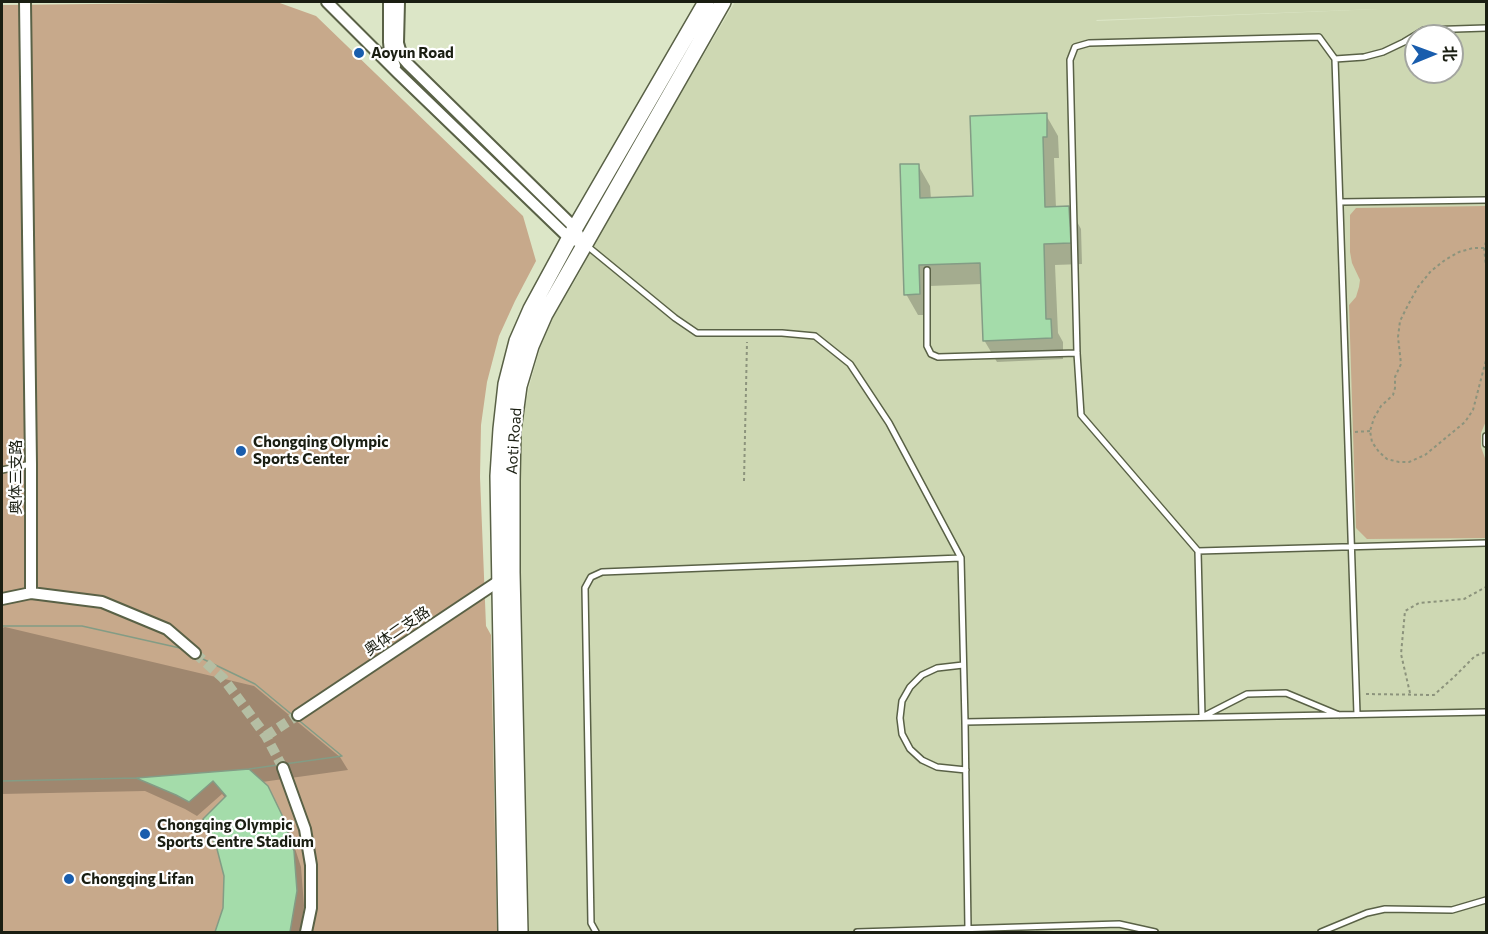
<!DOCTYPE html>
<meta charset="utf-8">
<style>
body{margin:0}
#map{position:relative;width:1488px;height:934px;overflow:hidden;background:#dce6c7;font-family:Commissioner,"Noto Sans SC",sans-serif}
canvas{display:block}
.frame{position:absolute;inset:0;border:3px solid #1a1e12;pointer-events:none}
.north{position:absolute;left:1404px;top:24px;width:60px;height:60px;box-sizing:border-box;background:#fff;border:2px solid #a3a5a0;border-radius:50%;rotate:89deg;font-size:16px;font-weight:700;line-height:24px;text-align:center;color:#1a1e12}
.north::after{content:'';display:block;margin:auto;width:21px;height:27px;background:#195dad;clip-path:polygon(50% 0,100% 100%,50% 72%,0 100%)}
</style>
<div id="map">
<canvas width="1488" height="934"></canvas>
<div class="frame"></div>
<div class="north">北</div>
</div>
<script>
const g = document.querySelector('canvas').getContext('2d');
g.lineJoin = 'round';
function fill(path, color) {
  g.fillStyle = color;
  g.fill(path, 'evenodd');
}
function toPath(rows) {
  const path = new Path2D();
  for (const r of rows) {
    path.moveTo(r[0], r[1]);
    for (let i = 2; i < r.length; i += 2) path.lineTo(r[i], r[i + 1]);
  }
  return path;
}
function stroke(path, color, width, dash) {
  g.strokeStyle = color;
  g.lineWidth = width;
  g.lineCap = dash ? 'butt' : 'round';
  g.setLineDash(dash || []);
  g.stroke(path);
}
function drawText(font, color, halo, rows, align = 'center') {
  g.font = font + ' Commissioner,"Noto Sans SC",sans-serif';
  g.lineWidth = 4.5;
  g.setLineDash([]);
  g.textBaseline = 'middle';
  g.strokeStyle = halo;
  g.fillStyle = color;
  for (const [text, x, y, turn = 0] of rows) {
    g.save();
    g.translate(x, y);
    g.rotate((+turn || 0) * Math.PI / 180);
    g.textAlign = isNaN(turn) ? turn : align;
    if (halo) g.strokeText(text, 0, 0);
    g.fillText(text, 0, 0);
    g.restore();
  }
}
const built = toPath([
 [735,2,1486,2,1486,932,1037,932,1036,930,983,932,529,932,519,480,520,431,529,387,540,348,554,316,580,272,606,219],
 [1378,9,1097,21,1096,20],
 [1416,36,1452,36,1452,72,1416,72]
]);
const green = toPath([
 [277,2,316,16,523,216,536,261,515,301,499,336,487,382,481,425,480,477,486,626,491,635,497,932,2,932,2,5],
 [1486,206,1486,421,1481,433,1481,447,1486,461,1486,538,1367,539,1356,528,1349,305,1356,297,1359,287,1360,280,1352,263,1350,252,1350,215,1356,208]
]);
const shadow = toPath([
 [1046,115,1058,136,1059,158,1054,158,1056,208,1069,207,1081,229,1082,264,1055,265,1058,333,1063,342,1063,359,997,362,984,340,982,284,930,286,931,315,918,315,906,294,918,165,930,186,931,199,974,198],
 [5,627,254,686,340,757,348,770,262,782,267,787,276,802,290,833,301,867,304,906,300,932,216,932,225,909,226,799,222,794,197,816,185,809,145,791,2,794,2,628]
]);
const building = toPath([
 [1047,113,1047,137,1043,137,1045,207,1069,206,1071,243,1044,244,1046,319,1051,319,1052,338,983,341,980,263,919,265,920,294,904,295,900,164,919,164,920,198,973,196,970,116,1047,113],
 [2,626,82,626,180,648,255,684,342,756,249,769,268,786,283,817,294,851,297,891,290,932,215,932,223,908,224,876,217,849,203,819,226,796,213,781,189,802,176,795,136,778,2,781,2,626],
 [2,626,82,626,180,648,255,684,342,756,249,769,136,778,2,781,2,626]
]);
const minorTunnel = toPath([
 [195,653,223,678,266,736,283,768],
 [266,736,298,715]
]);
const path = toPath([
 [1486,242,1484,248,1486,266],
 [1484,248,1473,248,1459,252,1445,260,1431,271,1418,287,1408,305,1400,321,1398,337,1401,364,1395,377,1395,388,1393,395,1381,406,1374,418,1370,431,1372,442,1379,452,1387,459,1399,462,1409,462,1425,455,1465,422,1473,410,1486,360],
 [1355,432,1370,431],
 [744,481,747,342],
 [1410,693,1401,654,1405,611,1419,603,1464,599,1486,587],
 [1366,694,1434,695,1453,678,1475,656,1486,652]
]);
const service = toPath([
 [1335,59,1357,714],
 [1340,202,1486,200],
 [586,245,675,318,697,333,782,333,815,336,850,364,889,423,961,558,965,722,968,929],
 [927,270,927,346,931,354,938,357,1077,353],
 [1486,436,1486,444],
 [2,470,31,464],
 [1198,551,1081,415,1077,353,1070,60,1075,47,1089,43,1319,37,1335,59,1364,57,1383,52,1404,42,1424,30,1486,28],
 [963,665,937,668,922,675,910,687,902,701,900,718,902,734,910,749,922,760,937,767,966,770],
 [1339,715,1286,693,1247,694,1202,717,1198,551,1486,543],
 [965,722,1486,712],
 [596,932,591,923,585,588,591,577,602,572,961,558],
 [857,932,1119,924,1155,932],
 [1321,932,1367,913,1385,909,1452,910,1486,900]
]);
const minor = toPath([
 [25,2,31,464,31,593],
 [327,2,398,73,569,238,585,244],
 [389,2,389,42,390,52,395,66],
 [399,2,398,43,402,57,408,64,575,228,578,234],
 [2,599,31,593,102,602,167,629,195,653],
 [298,715,502,579],
 [283,768,305,829,311,865,311,908,306,932]
]);
const secondary = toPath([
 [506,932,498,476,501,429,506,384,517,341,531,309,575,228,706,2],
 [520,932,512,572,512,481,513,430,519,386,531,346,545,314,723,2]
]);
const markers = [
 [359,53,6,"#195dad"],
 [241,451,6,"#195dad"],
 [145,834,6,"#195dad"],
 [69,879,6,"#195dad"]
];
const poiNames = [
 ["Aoyun Road",371,53],
 ["Chongqing Olympic",253,442],
 ["Sports Center",253,459],
 ["Chongqing Olympic",157,825],
 ["Sports Centre Stadium",157,842],
 ["Chongqing Lifan",81,879]
];
const streetNames = [
 ["Aoti Road",514,441,-86],
 ["奥体三支路",16,477,-90],
 ["奥体二支路",397,631,-34]
];
fill(built, '#ced8b3');
fill(green, '#c7a98b');
fill(shadow, '#0003');
fill(building, '#a4dcaa');
stroke(building, '#839c85', 1.5);
stroke(minorTunnel, '#b5bea3', 10, [10, 5]);
stroke(service, '#596146', 8);
stroke(minor, '#596146', 14);
stroke(secondary, '#596146', 18);
stroke(path, '#8c937c', 2, [3, 3]);
stroke(service, '#fff', 5);
stroke(minor, '#fff', 10);
stroke(secondary, '#fff', 15);
for (const [x, y, r, color] of markers) {
  const dot = new Path2D();
  dot.arc(x, y, r, 0, 2 * Math.PI);
  g.fillStyle = color;
  g.fill(dot);
  stroke(dot, '#fff', 2);
}
drawText('bold 15px', '#1a1e12', '#fff', poiNames, 'left');
drawText('15px', '#1a1e12', '#fff', streetNames);
</script>
